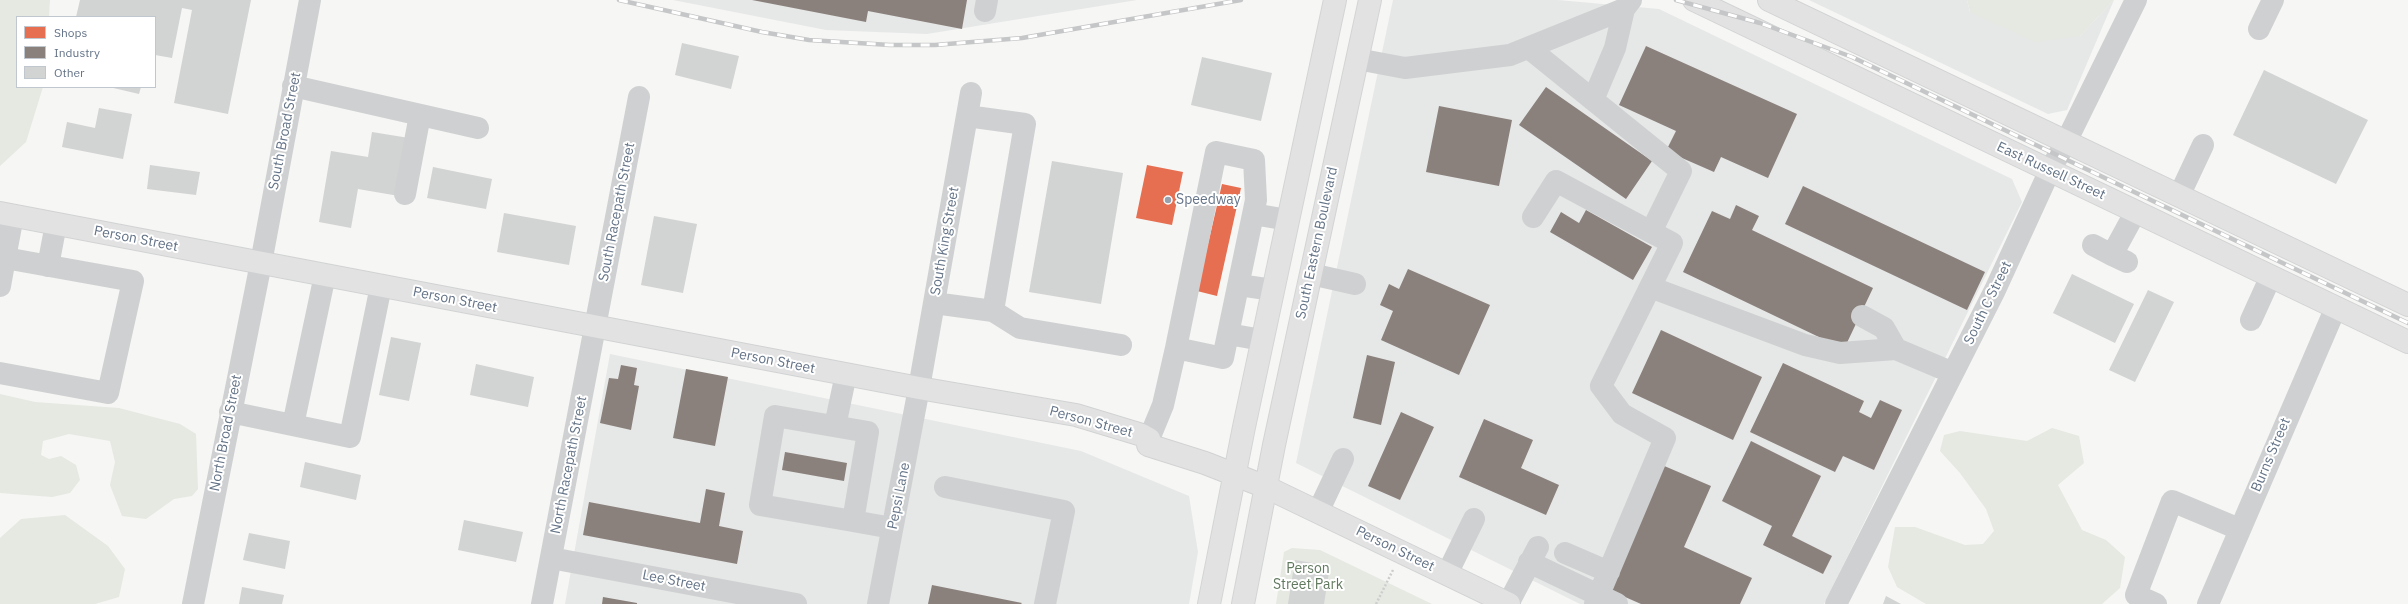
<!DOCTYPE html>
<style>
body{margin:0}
#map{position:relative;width:2408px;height:604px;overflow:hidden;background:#f6f6f4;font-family:"IBM Plex Sans",sans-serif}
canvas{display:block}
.legend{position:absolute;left:16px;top:16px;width:140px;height:72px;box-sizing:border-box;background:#fff;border:1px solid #c1c7cf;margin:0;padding:5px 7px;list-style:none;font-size:12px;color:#647387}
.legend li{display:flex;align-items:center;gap:8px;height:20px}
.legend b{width:20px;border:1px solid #c1c7cf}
</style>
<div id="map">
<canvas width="2408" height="604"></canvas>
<ul class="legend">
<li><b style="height:11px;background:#e76f51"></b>Shops</li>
<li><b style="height:11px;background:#8a817c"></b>Industry</li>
<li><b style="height:11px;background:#d2d3d3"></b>Other</li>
</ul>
</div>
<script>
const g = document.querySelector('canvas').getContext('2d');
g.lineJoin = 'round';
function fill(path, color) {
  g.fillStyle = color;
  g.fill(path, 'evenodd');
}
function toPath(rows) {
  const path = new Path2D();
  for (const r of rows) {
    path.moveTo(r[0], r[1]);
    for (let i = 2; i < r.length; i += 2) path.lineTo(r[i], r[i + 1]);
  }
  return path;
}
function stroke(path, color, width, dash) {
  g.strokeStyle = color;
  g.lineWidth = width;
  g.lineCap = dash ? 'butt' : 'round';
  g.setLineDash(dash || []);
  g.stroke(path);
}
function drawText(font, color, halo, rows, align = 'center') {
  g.font = font + ' "IBM Plex Sans",sans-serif';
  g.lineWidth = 4;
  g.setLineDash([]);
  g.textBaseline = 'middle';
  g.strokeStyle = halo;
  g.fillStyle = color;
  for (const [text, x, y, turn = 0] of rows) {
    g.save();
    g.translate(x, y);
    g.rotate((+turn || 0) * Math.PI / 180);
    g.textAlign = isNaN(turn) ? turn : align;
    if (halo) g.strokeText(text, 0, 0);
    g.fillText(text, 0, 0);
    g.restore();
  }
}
const built = toPath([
 [673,0,1137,0,927,34,826,30],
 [1393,0,1558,0,1659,9,2012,179,2022,202,1824,604,1580,604,1296,463],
 [1809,0,1967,0,1970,12,2080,36,2114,0,2067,110,2048,114],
 [610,354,1081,451,1189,496,1198,552,1189,604,565,604]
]);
const green = toPath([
 [0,0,50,0,49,17,17,17,17,87,43,87,26,142,0,166],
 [1967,0,2114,0,2080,36,2035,42,1970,12],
 [0,394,35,402,119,408,180,424,196,434,198,489,192,496,174,499,146,519,122,516,110,485,115,462,110,441,69,434,43,441,41,455,49,459,61,456,76,465,80,480,70,493,52,497,0,493],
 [2052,428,2079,436,2084,463,2058,485,2082,530,2106,540,2125,557,2120,588,2102,604,1926,604,1897,587,1888,567,1895,527,1915,527,1965,545,1983,544,1994,531,1986,509,1960,473,1940,451,1944,435,1960,431,2027,441],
 [65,515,108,546,125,569,119,597,95,604,0,604,0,538,21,519],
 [1292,548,1320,550,1432,604,1276,604,1284,552]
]);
const shops = toPath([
 [1147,165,1183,172,1172,225,1136,218],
 [1222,184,1241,188,1217,296,1197,291]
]);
const industry = toPath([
 [752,0,967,0,962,29,868,11,866,22],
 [1646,46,1797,114,1768,178,1721,157,1714,172,1666,151,1676,131,1619,105],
 [1546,87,1652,161,1626,199,1519,125],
 [1439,106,1512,120,1499,186,1426,172],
 [1803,186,1985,272,1967,310,1785,224],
 [1736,205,1759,216,1752,230,1873,288,1844,349,1683,272,1712,211,1730,219],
 [1586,210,1652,247,1633,280,1550,232,1561,212,1579,223],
 [1408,269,1490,305,1459,375,1381,340,1393,311,1380,305,1389,284,1399,289],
 [1661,330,1762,377,1733,440,1632,393],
 [1367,355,1395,362,1381,425,1353,418],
 [1783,363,1864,401,1859,412,1871,418,1880,400,1902,410,1874,470,1843,456,1835,472,1750,432],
 [621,365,637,368,634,385,639,386,631,430,600,423,609,378,618,379],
 [686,369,728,377,715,446,673,438],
 [1401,412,1434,427,1400,500,1368,486],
 [1484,419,1533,440,1521,468,1559,485,1546,515,1459,477],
 [1751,441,1821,476,1792,536,1832,556,1823,574,1763,545,1772,526,1722,501],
 [785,452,847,463,844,481,782,470],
 [1662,465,1711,486,1684,547,1752,578,1740,604,1641,604,1607,589],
 [706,489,725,493,719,526,743,531,737,564,583,535,589,502,700,523],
 [932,585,1022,603,1021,604,928,604],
 [603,597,637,603,637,604,602,604]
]);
const building = toPath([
 [80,0,251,0,228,114,174,103,192,10,182,8,172,58,155,55,155,17,76,17],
 [682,43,739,56,731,89,675,75],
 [1202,57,1272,73,1261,121,1191,105],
 [2264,70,2368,120,2336,184,2233,135],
 [109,87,141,87,139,94],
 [99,108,132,114,123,159,62,147,67,122,95,128],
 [372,132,409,138,399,196,358,189,351,228,319,222,331,151,368,157],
 [1052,161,1123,173,1101,304,1029,292],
 [150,165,200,172,196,195,147,189],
 [433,167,492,179,486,209,427,198],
 [504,213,576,226,569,265,497,252],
 [654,216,697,224,683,293,641,285],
 [2072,274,2134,304,2115,343,2053,313],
 [2148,290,2174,302,2135,382,2109,370],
 [391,337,421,343,409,401,379,395],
 [476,364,534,377,528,407,470,395],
 [305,462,361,475,356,500,300,487],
 [464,520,523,532,516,562,458,550],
 [249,533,290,541,285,569,243,560],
 [1295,560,1330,566,1324,604,1288,604],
 [242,587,284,595,282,604,239,604],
 [1886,596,1901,604,1883,604]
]);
const path = toPath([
 [1376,604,1393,570]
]);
const minor = toPath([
 [985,11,987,0],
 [2259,29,2273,0],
 [1530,49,1681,171,1651,232,1556,181,1533,217],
 [1357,59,1405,68,1510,55,1624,9,1631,0],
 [293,86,478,128],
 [1593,100,1615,48,1624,9],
 [1216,152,1254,160,1256,200,1223,358,1176,348,1216,152],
 [405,194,420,115],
 [2179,196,2203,145],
 [1253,214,1288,220],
 [2093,245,2112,255],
 [5,258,13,216],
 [2127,262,2112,255,2136,211],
 [48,266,56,224],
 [1311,274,1355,284],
 [1239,285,1273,290],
 [0,286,5,258,133,281,108,393,0,373],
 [1650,287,1805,345,1840,353,1896,349,1953,373],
 [934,303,993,311,1025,124,967,116],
 [993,311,1020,328,1121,345],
 [1862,316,1884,328,1896,349],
 [2251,320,2271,276],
 [1228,334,1262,340],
 [230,412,350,437,381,286],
 [775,416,868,432,853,521,760,505,775,416],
 [293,425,325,275],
 [835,426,846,374],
 [1149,439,1163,405,1176,348],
 [945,487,1064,511,1045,604],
 [1318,512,1343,459],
 [853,521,892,528],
 [1565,553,1609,572],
 [551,558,796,604],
 [1529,562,1617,604],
 [1447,574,1474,519],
 [193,604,261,263,310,0],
 [542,604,639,97],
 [878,604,919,388,971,93],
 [1508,604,1538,547],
 [1595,604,1665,438,1622,414,1601,386,1672,243,1651,232],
 [1836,604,1995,290,2050,170,2066,142,2136,0],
 [2156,604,2136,595,2172,501,2239,529],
 [2208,604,2336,307]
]);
const major = toPath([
 [1694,0,2408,342],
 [1769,0,2408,305],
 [0,213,919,388,1076,415,1142,435,1149,439,1148,445,1205,463,1266,487,1509,604]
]);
const highway = toPath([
 [1209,604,1244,427,1335,0],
 [1243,604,1274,445,1370,0]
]);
const rail = toPath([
 [619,0,762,32,809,40,890,45,935,45,1022,38,1241,0],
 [1676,0,1760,23,1852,57,2408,323]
]);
const markers = [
 [1168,200,4,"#97a1ad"]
];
const streetNames = [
 ["South Broad Street",285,131,-79],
 ["East Russell Street",2051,171,25],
 ["South Racepath Street",617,212,-79],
 ["Person Street",136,239,11],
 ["South King Street",945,241,-80],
 ["South Eastern Boulevard",1317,243,-78],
 ["Person Street",455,300,11],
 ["South C Street",1988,303,-64],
 ["Person Street",773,361,11],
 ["Person Street",1091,422,15],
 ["North Broad Street",226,433,-79],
 ["Burns Street",2271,455,-67],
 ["North Racepath Street",569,465,-79],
 ["Pepsi Lane",899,496,-79],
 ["Person Street",1395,549,26],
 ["Lee Street",674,581,11]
];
const poiNames = [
 ["Speedway",1176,200]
];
const parkNames = [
 ["Person",1308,569],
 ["Street Park",1308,585]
];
fill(built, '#e6e7e7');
fill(green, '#e5e9e2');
fill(shops, '#e76f51');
fill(industry, '#8a817c');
fill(building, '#d2d3d3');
stroke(major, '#d1d3d3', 24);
stroke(highway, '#d3d4d4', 24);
stroke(path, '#cdcdce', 2.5, [2, 2]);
stroke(minor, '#cfd0d1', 22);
stroke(major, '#e2e2e3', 22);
stroke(highway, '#e2e2e3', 22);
stroke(rail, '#c5c6c7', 4.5);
stroke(rail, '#fff', 3, [9]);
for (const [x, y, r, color] of markers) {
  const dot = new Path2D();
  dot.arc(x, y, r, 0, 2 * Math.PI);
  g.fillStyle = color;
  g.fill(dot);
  stroke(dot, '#fff', 1.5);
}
drawText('14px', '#647387', '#fff', streetNames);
drawText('14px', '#647387', '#fff', poiNames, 'left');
drawText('14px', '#61795f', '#fff', parkNames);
</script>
